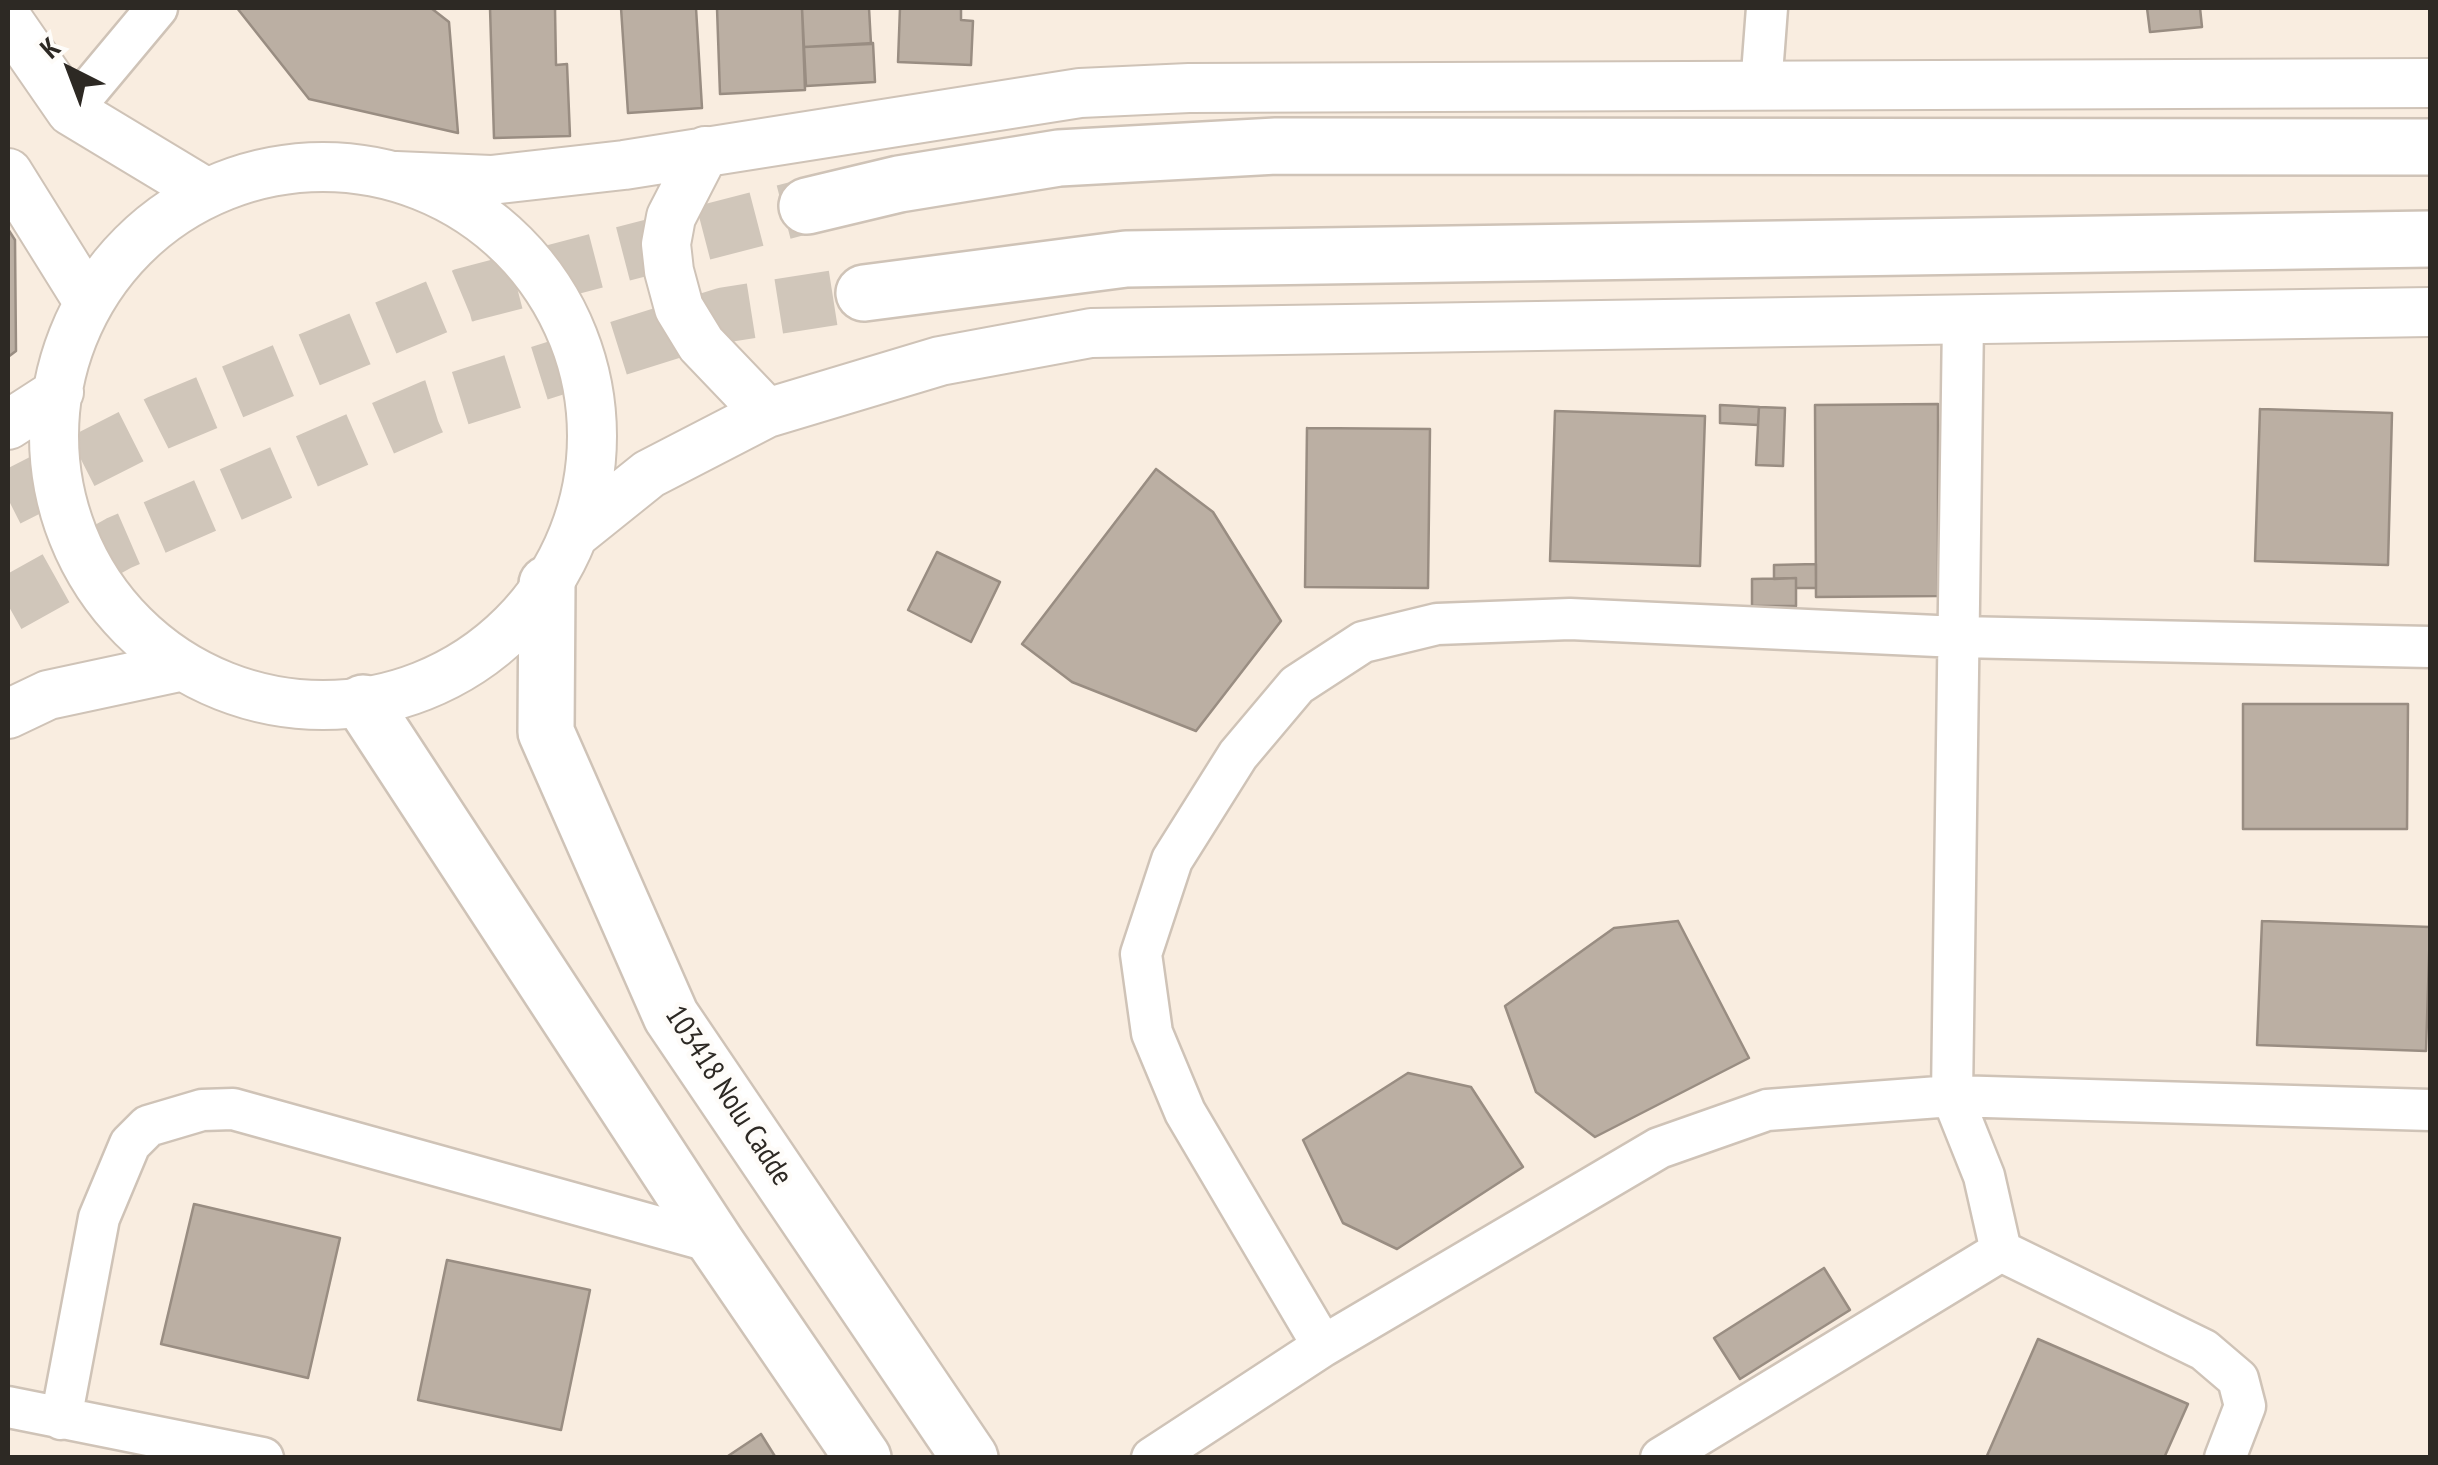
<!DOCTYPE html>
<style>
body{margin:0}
#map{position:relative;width:2438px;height:1465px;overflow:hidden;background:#f9ede0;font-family:"PT Sans Narrow",sans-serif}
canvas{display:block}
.frame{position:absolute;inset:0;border:10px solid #2d2924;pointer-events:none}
.north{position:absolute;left:20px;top:20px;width:100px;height:100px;-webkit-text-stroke:8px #fefcf9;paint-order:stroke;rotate:318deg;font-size:28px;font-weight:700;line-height:40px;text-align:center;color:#2d2924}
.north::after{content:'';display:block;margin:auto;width:35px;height:45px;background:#2d2924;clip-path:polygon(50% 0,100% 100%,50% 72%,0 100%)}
</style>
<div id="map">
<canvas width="2438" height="1465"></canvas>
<div class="frame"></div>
<div class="north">K</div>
</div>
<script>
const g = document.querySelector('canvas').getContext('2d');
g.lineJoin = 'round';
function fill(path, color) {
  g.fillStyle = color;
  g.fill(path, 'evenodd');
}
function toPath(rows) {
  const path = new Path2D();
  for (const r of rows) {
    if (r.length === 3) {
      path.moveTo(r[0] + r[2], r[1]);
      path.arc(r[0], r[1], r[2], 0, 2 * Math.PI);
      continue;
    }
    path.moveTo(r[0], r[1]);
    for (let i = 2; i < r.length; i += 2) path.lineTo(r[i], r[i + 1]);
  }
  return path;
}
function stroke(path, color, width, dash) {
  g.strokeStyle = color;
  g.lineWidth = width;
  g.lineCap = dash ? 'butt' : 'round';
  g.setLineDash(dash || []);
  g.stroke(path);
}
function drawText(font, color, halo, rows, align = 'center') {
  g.font = font + ' "PT Sans Narrow",sans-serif';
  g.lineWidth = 9;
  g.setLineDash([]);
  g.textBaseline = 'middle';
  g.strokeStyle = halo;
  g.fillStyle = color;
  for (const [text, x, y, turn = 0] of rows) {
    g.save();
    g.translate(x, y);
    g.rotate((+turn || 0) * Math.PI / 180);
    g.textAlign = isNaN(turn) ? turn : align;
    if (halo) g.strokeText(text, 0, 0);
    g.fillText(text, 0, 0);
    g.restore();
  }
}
const building = toPath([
 [237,8,431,8,449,22,458,133,309,99,237,8],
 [490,8,566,8,555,9,556,65,567,64,570,136,494,138,490,8],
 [621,8,696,8,702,108,628,113,621,8],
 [717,8,802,8,805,90,720,94,717,8],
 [802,8,869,8,871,44,804,47,802,8],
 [900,8,961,8,961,20,973,21,971,65,898,62,900,8],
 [2147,8,2200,8,2202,27,2150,32,2147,8],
 [873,43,875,82,806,86,804,47,873,43],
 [8,229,15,240,16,351,8,357,8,229],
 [1938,404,1938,596,1816,597,1815,405,1938,404],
 [1720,405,1759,407,1758,425,1720,423,1720,405],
 [1759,407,1785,408,1783,466,1756,465,1759,407],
 [2260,409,2392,413,2388,565,2255,561,2260,409],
 [1555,411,1705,416,1700,566,1550,561,1555,411],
 [1307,428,1430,429,1428,588,1305,587,1307,428],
 [1156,469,1213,512,1281,621,1196,731,1072,682,1022,644,1156,469],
 [937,552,1000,582,971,642,908,610,937,552],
 [1816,564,1816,588,1796,588,1796,578,1774,579,1774,565,1816,564],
 [1796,578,1796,606,1752,606,1752,579,1796,578],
 [2243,704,2408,704,2407,829,2243,829,2243,704],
 [1678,921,1749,1058,1595,1137,1536,1092,1505,1006,1614,928,1678,921],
 [2262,921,2430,927,2426,1051,2257,1045,2262,921],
 [1408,1073,1471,1087,1523,1167,1397,1249,1343,1223,1303,1140,1408,1073],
 [194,1204,340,1238,308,1378,161,1344,194,1204],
 [447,1260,590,1290,561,1430,418,1400,447,1260],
 [1824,1268,1850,1310,1740,1379,1714,1338,1824,1268],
 [2038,1339,2188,1404,2164,1458,1986,1458,2038,1339],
 [761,1434,776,1458,725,1458,761,1434]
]);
const primaryTunnel = toPath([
 [8,499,158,423,465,295,807,206],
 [8,605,119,543,432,407,724,315,864,293]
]);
const minor = toPath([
 [1761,87,1767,8],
 [71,111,157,8],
 [1963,321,1952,1096,1984,1176,2001,1251],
 [1323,1346,1185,1112,1152,1033,1141,954,1172,860,1238,755,1297,685,1363,642,1437,624,1570,619,1958,637,2430,647],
 [8,1407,263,1458],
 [61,1419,99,1218,130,1144,148,1126,202,1110,233,1109,716,1243],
 [1152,1458,1323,1346,1659,1148,1767,1110,1952,1096,2430,1110],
 [1661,1458,2001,1251,2204,1350,2238,1379,2245,1406,2225,1458]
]);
const tertiary = toPath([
 [8,20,71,111,207,193],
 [705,151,671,217,666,244,669,271,679,308,701,344,767,413],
 [323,436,269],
 [8,173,89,303],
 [396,176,491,180,624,165,1080,93,1189,88,2430,83],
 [8,425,59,392],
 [573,535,649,474,767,413,940,361,1091,333,2430,312],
 [8,714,48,695,174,668]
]);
const secondary = toPath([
 [547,584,546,732,671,1016,970,1458],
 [363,703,716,1243,863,1458]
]);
const primary = toPath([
 [807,206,899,184,1059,158,1276,146,2430,147],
 [864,293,1126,259,2430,239]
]);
const streetNames = [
 ["103418 Nolu Cadde",728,1096,57]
];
fill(building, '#bbafa3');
stroke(building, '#998d82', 2.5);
stroke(primaryTunnel, '#d0c6ba', 55, [55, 28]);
stroke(minor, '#cfc3b7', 45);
stroke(tertiary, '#cfc3b7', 52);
stroke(secondary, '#cfc3b7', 60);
stroke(primary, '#cfc3b7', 60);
stroke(minor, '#fff', 40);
stroke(tertiary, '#fff', 48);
stroke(secondary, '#fff', 55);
stroke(primary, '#fff', 55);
drawText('30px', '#2d2924', '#fefcf9', streetNames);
</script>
